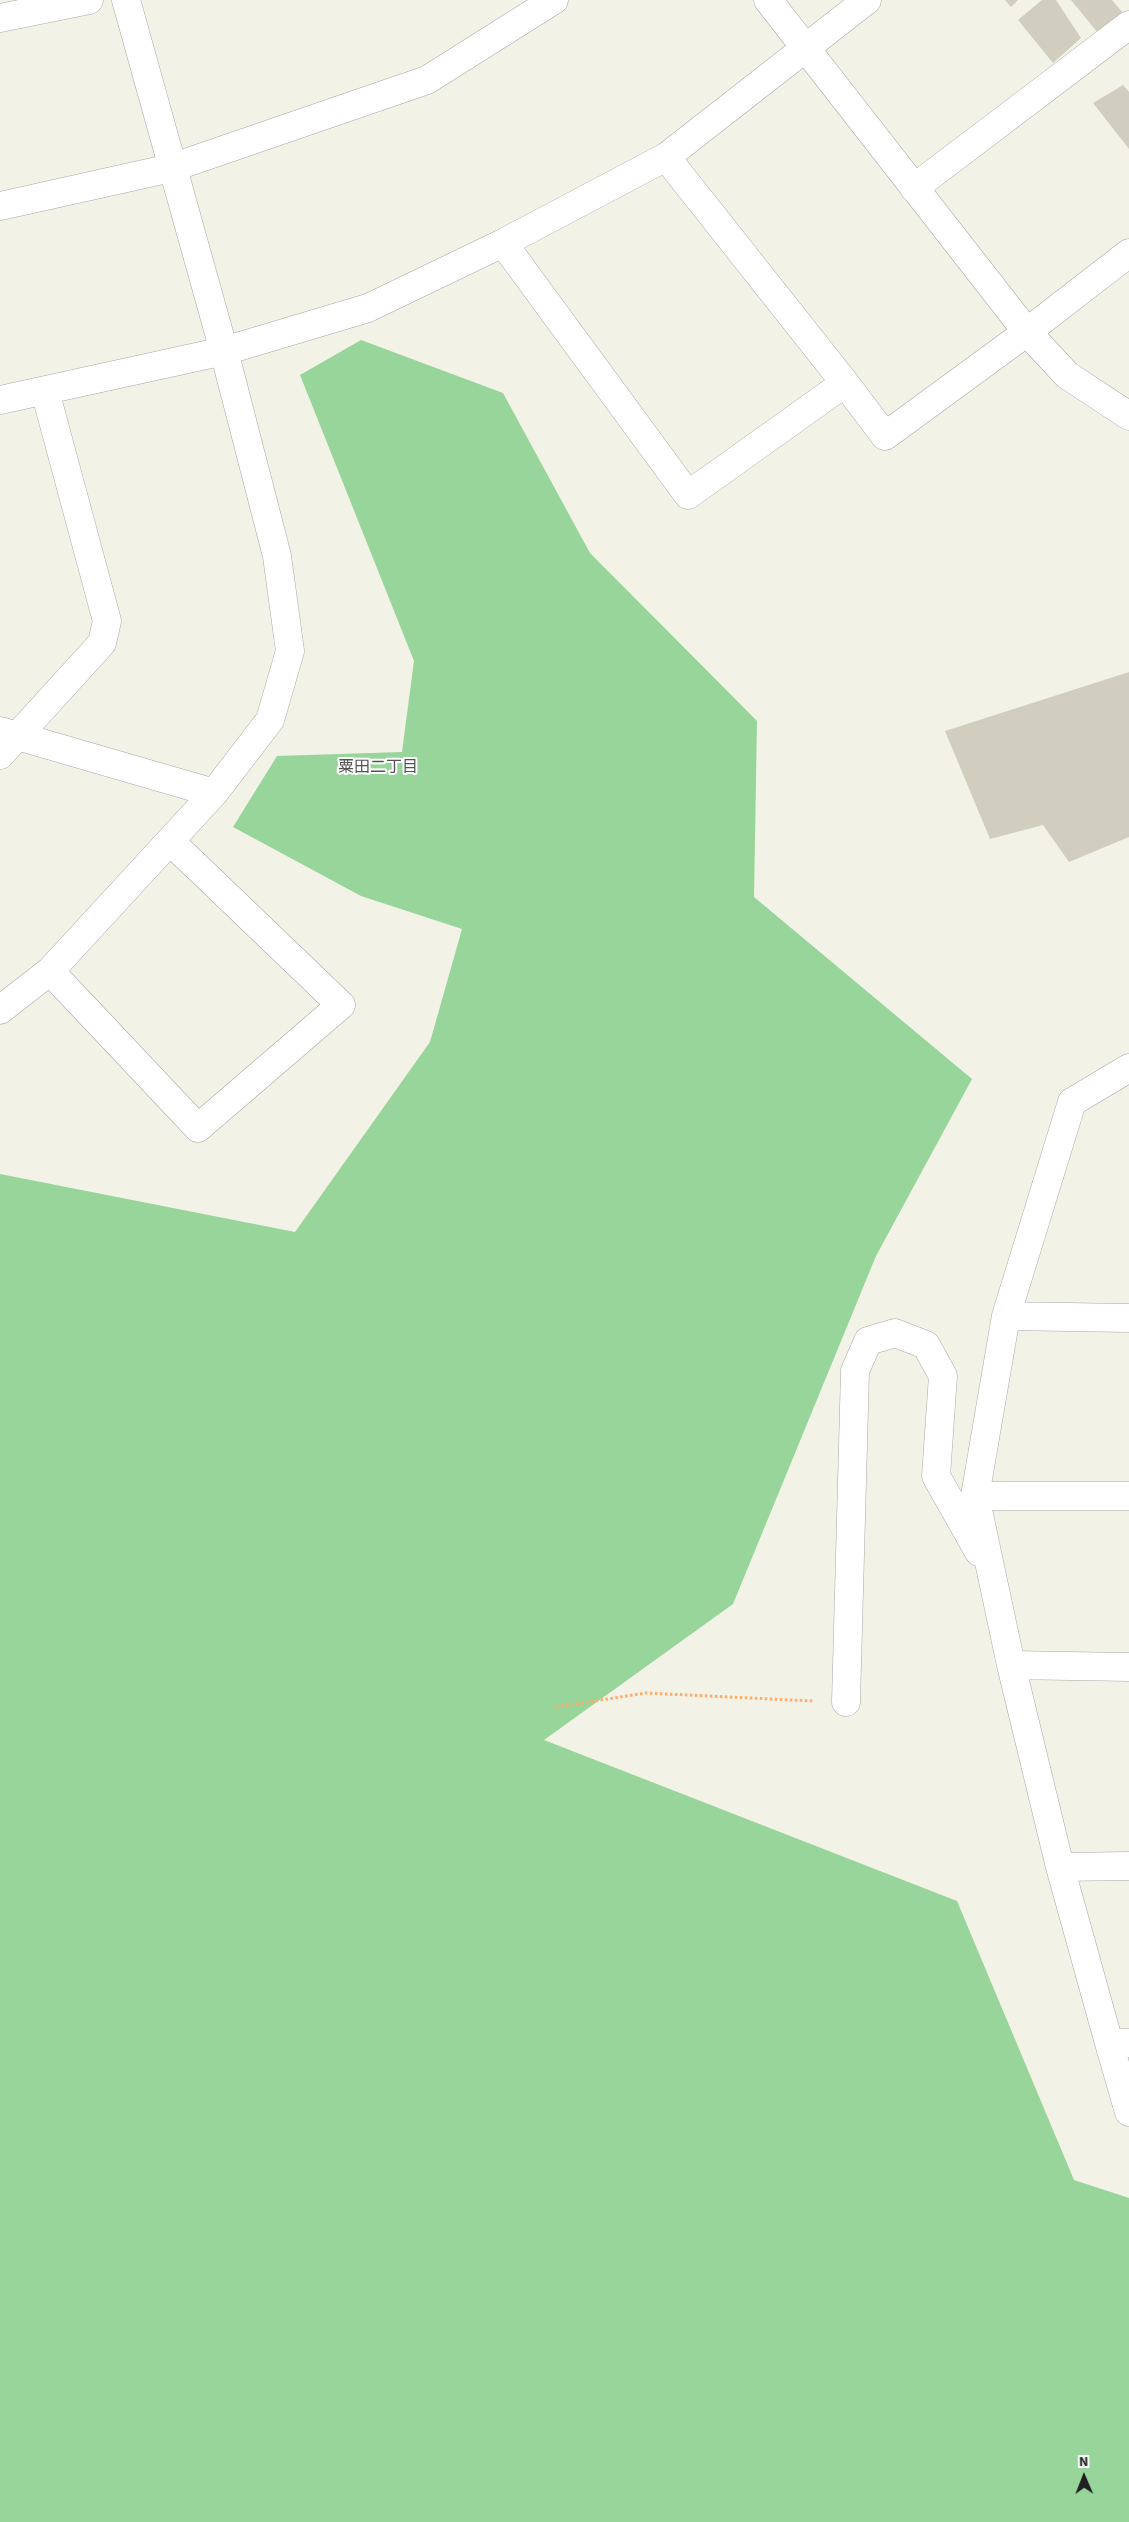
<!DOCTYPE html>
<meta charset="utf-8">
<style>
body{margin:0}
#map{position:relative;width:1129px;height:2522px;overflow:hidden;background:#f2f2e6;font-family:"Source Sans 3",sans-serif}
canvas{display:block}
.north{position:absolute;left:1059px;top:2452px;width:50px;height:50px;-webkit-text-stroke:4px #fff;paint-order:stroke;rotate:359deg;font-size:14px;font-weight:700;line-height:20px;text-align:center;color:#212121}
.north::after{content:'';display:block;margin:auto;width:18px;height:22px;background:#212121;clip-path:polygon(50% 0,100% 100%,50% 72%,0 100%)}
</style>
<div id="map">
<canvas width="1129" height="2522"></canvas>
<div class="north">N</div>
</div>
<script>
const g = document.querySelector('canvas').getContext('2d');
g.lineJoin = 'round';
function fill(path, color) {
  g.fillStyle = color;
  g.fill(path, 'evenodd');
}
function toPath(rows) {
  const path = new Path2D();
  for (const r of rows) {
    path.moveTo(r[0], r[1]);
    for (let i = 2; i < r.length; i += 2) path.lineTo(r[i], r[i + 1]);
  }
  return path;
}
function stroke(path, color, width, dash) {
  g.strokeStyle = color;
  g.lineWidth = width;
  g.lineCap = dash ? 'butt' : 'round';
  g.setLineDash(dash || []);
  g.stroke(path);
}
function drawText(font, color, halo, rows, align = 'center') {
  g.font = font + ' "Source Sans 3","Noto Sans JP",sans-serif';
  g.lineWidth = 4;
  g.setLineDash([]);
  g.textBaseline = 'middle';
  g.strokeStyle = halo;
  g.fillStyle = color;
  for (const [text, x, y, turn = 0] of rows) {
    g.save();
    g.translate(x, y);
    g.rotate((+turn || 0) * Math.PI / 180);
    g.textAlign = isNaN(turn) ? turn : align;
    if (halo) g.strokeText(text, 0, 0);
    g.fillText(text, 0, 0);
    g.restore();
  }
}
const forest = toPath([
 [361,340,503,393,590,553,757,721,754,897,972,1079,876,1256,733,1604,544,1740,957,1901,1074,2180,1129,2198,1129,2522,0,2522,0,1174,295,1232,430,1042,462,929,361,896,233,827,277,756,402,752,414,661,300,375]
]);
const building = toPath([
 [1005,0,1018,0,1011,7],
 [1042,0,1056,0,1081,38,1053,63,1018,20],
 [1071,0,1112,0,1123,13,1098,33],
 [1123,85,1129,92,1129,149,1093,103],
 [1129,672,1129,837,1069,862,1043,825,990,839,945,731]
]);
const path = toPath([
 [556,1707,646,1693,813,1701]
]);
const minor = toPath([
 [768,0,1027,332,1067,375,1129,416],
 [0,18,89,0],
 [666,157,845,383],
 [914,188,1129,25],
 [0,206,171,168,427,80,554,0],
 [503,243,688,495,845,383,885,436,1027,332,1129,253],
 [0,400,224,351,368,308,503,243,666,157,867,0],
 [0,731,214,793,270,720,290,651,277,556,224,351,126,0],
 [0,755,102,643,107,621,45,391],
 [50,971,198,1128,341,1005,170,841],
 [0,1010,50,971,214,793],
 [1129,1068,1072,1102,1006,1316,975,1496,1011,1665,1060,1867,1109,2043,1129,2043],
 [1006,1316,1129,1318],
 [975,1496,1129,1496],
 [1011,1665,1129,1667],
 [846,1702,855,1371,868,1341,895,1333,926,1345,943,1376,936,1476,979,1552],
 [1060,1867,1129,1866],
 [1109,2043,1129,2112]
]);
const neighbourhoodNames = [
 ["粟田二丁目",378,768]
];
fill(forest, '#98d59a');
fill(building, '#d2cebf');
stroke(minor, '#a8a8a8', 29);
stroke(path, '#ffab6a', 3, [2.5, 2.5]);
stroke(minor, '#fff', 28);
drawText('16px', '#545454', '#fff', neighbourhoodNames);
</script>
